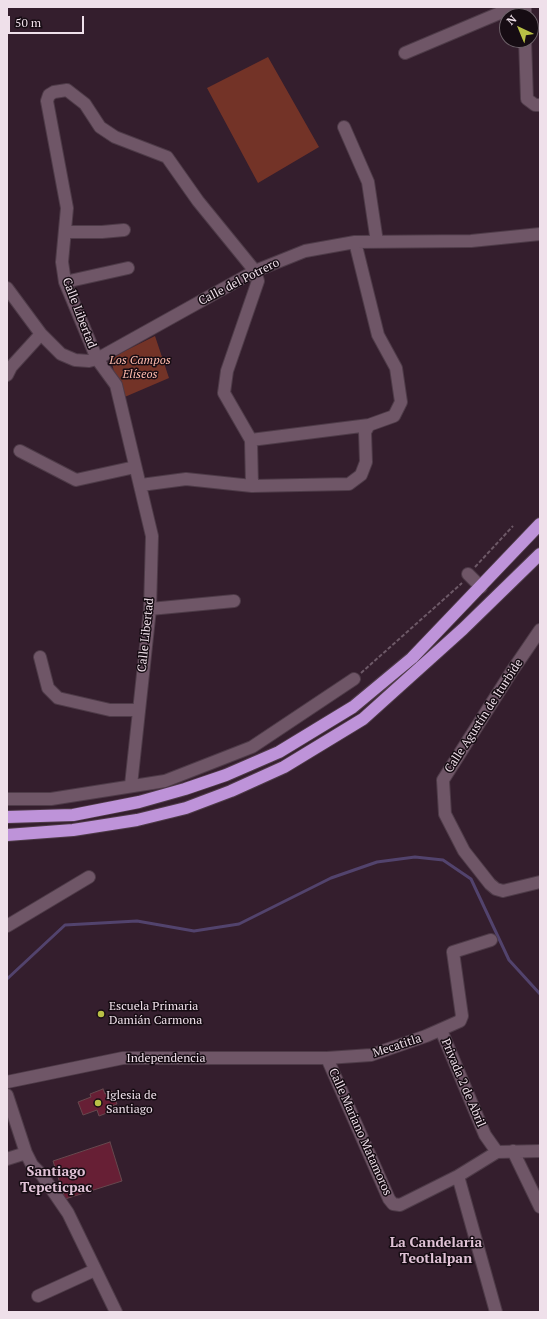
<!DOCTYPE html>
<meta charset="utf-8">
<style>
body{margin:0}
#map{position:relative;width:547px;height:1319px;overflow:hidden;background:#341e2d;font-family:"PT Serif",serif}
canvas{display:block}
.frame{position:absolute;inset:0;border:8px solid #efe0ea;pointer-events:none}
.north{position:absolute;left:499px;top:8px;width:40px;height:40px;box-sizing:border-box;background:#160c13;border:1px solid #6d6169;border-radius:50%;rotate:316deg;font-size:11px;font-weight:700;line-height:16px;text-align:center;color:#efe0ea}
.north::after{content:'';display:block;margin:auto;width:14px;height:18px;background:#b9c046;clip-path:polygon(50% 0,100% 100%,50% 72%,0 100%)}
.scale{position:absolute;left:8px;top:16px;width:76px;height:18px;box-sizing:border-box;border:2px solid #efe0ea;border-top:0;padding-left:5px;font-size:12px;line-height:14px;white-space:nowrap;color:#efe0ea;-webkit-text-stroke:3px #160c13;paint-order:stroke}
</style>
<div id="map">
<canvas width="547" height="1319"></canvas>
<div class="frame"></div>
<div class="north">N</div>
<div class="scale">50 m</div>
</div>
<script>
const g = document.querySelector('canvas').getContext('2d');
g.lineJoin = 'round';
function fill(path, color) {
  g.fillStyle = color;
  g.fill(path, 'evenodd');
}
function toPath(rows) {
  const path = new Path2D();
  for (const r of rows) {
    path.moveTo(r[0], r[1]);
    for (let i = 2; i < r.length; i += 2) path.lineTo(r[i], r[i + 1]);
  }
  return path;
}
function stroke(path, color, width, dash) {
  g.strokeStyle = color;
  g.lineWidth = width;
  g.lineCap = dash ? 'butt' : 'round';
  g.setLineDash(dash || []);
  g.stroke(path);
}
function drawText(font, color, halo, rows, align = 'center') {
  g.font = font + ' "PT Serif",serif';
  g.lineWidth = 3;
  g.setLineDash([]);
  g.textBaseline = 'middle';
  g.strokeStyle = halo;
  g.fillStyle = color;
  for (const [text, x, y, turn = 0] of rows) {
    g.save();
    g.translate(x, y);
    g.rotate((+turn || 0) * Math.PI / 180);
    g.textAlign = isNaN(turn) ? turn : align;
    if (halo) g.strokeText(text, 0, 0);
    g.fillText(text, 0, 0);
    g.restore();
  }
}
const green = toPath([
 [268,57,319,147,258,183,207,88],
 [155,336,169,378,120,399,111,358]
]);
const stream = toPath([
 [7,979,65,925,137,921,194,931,239,924,331,878,377,862,415,857,443,860,471,879,509,960,540,994]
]);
const building = toPath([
 [103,1089,105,1094,112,1091,117,1104,110,1107,112,1111,99,1116,97,1110,83,1115,78,1102,91,1097,90,1094,103,1089],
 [110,1142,122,1181,65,1199,53,1161,110,1142]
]);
const path = toPath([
 [475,567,513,526],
 [361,673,462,583]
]);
const minor = toPath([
 [525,16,525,7],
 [525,40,527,99,535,105,540,105],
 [405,53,514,7],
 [344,127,368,182,377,242],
 [65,232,102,232,124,230],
 [65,282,128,268],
 [7,288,41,334,61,354,75,360,89,361,97,359,255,271,305,251,355,242,471,241,540,234],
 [7,375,11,367,41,334],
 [251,440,369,425],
 [20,451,76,480,135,467],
 [141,485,186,479,252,486,349,484,361,475,366,462,365,432,369,425,394,416,401,402,396,368,378,335,355,242],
 [468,574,481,587],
 [150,609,234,601],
 [540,630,512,671,443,780,445,814,464,851,490,884,496,889,503,891,540,882],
 [40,657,48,688,58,698,110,710,138,710],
 [131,785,150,609,152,536,116,385,97,359,65,282,62,262,67,208,47,101,49,95,54,92,67,90,85,104,100,127,115,137,167,157,198,201,255,271,258,281,227,371,224,393,251,440,252,486],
 [7,799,51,799,165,781,252,747,354,679],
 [7,926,89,877],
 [441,1030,485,1135,497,1152],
 [327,1058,389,1199,393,1204,400,1205,458,1176,497,1152,540,1151],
 [7,1082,123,1058,327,1058,371,1055,426,1036,460,1021,462,1016,453,952,491,940],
 [7,1095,26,1153,32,1165,42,1175,68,1213,116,1312],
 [513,1151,540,1207],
 [7,1159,26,1153],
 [458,1176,496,1312],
 [38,1296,95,1270]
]);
const highway = toPath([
 [7,817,73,815,139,802,185,789,226,775,279,752,353,707,412,658,540,524],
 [7,835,73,830,137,820,186,808,231,791,284,767,363,719,463,629,540,554]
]);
const markers = [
 [101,1014,4,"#b9c046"],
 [98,1103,4,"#b9c046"]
];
const streetNames = [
 ["Calle del Potrero",239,282,-27],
 ["Calle Libertad",79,313,69],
 ["Calle Libertad",146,635,-84],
 ["Calle Agustín de Iturbide",484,716,-57],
 ["Mecatitla",397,1046,-18],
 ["Independencia",166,1059],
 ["Privada 2 de Abril",463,1083,67],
 ["Calle Mariano Matamoros",360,1132,66]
];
const parkNames = [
 ["Los Campos",140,361],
 ["Elíseos",140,375]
];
const poiNames = [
 ["Escuela Primaria",109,1007],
 ["Damián Carmona",109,1021],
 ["Iglesia de",106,1096],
 ["Santiago",106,1110]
];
const quarterNames = [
 ["Santiago",56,1172],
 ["Tepeticpac",56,1188],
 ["La Candelaria",436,1243],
 ["Teotlalpan",436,1259]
];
fill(green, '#733327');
stroke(stream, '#52436d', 3);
fill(building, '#671f35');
stroke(building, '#66484e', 1);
stroke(minor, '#4e3b48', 14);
stroke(highway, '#4e3b48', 14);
stroke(path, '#6d5967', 2, [4, 2]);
stroke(minor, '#6f5667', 12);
stroke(highway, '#be93d9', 12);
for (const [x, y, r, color] of markers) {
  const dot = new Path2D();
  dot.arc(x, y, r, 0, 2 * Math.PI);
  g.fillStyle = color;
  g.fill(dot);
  stroke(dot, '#160c13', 1.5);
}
drawText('12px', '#efe0ea', '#160c13', streetNames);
drawText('italic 12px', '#fcb9ab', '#160c13', parkNames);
drawText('12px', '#efe0ea', '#160c13', poiNames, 'left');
drawText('bold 14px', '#e0c2d6', '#160c13', quarterNames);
</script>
